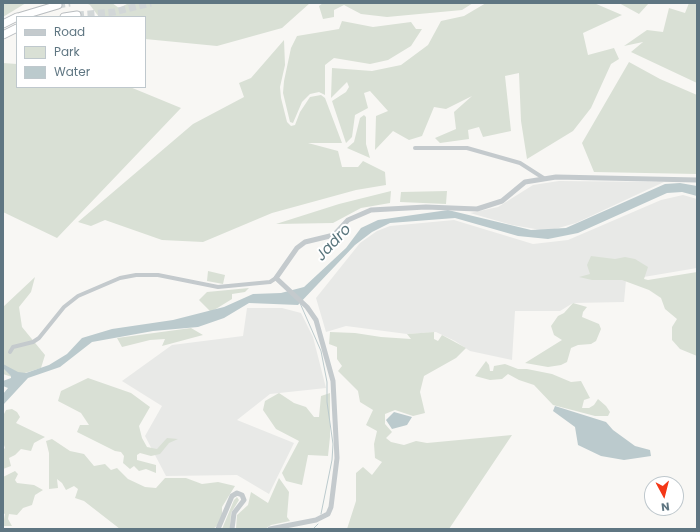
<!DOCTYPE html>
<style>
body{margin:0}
#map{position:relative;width:700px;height:532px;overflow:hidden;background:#f8f7f4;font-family:Poppins,sans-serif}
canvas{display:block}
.frame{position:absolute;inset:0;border:4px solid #5f7682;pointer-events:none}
.legend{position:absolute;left:16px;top:16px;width:130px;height:72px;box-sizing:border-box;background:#fff;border:1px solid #bfc8cd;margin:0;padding:5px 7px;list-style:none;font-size:12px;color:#5f7682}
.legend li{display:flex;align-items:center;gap:8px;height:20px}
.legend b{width:20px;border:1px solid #bfc8cd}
.north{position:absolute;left:644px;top:476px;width:40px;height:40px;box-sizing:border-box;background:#fff;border:1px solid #bfc8cd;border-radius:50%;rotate:173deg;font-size:11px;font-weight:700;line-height:16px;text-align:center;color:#5f7682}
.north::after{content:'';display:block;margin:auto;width:14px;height:18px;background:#f43717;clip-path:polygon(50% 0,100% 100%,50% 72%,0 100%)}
</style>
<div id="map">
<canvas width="700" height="532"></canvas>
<div class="frame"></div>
<ul class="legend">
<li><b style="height:5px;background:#c4cacd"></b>Road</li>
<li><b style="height:11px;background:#d9e0d5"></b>Park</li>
<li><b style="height:11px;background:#bbcacd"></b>Water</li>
</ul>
<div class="north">N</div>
</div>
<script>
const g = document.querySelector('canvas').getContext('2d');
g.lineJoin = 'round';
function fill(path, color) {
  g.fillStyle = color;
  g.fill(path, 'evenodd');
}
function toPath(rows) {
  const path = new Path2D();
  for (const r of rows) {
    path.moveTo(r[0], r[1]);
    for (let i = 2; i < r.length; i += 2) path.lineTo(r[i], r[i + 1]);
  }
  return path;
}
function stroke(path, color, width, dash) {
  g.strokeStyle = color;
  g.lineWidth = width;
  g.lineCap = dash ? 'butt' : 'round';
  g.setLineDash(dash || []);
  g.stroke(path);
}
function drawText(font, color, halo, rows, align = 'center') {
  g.font = font + ' Poppins,sans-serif';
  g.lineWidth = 4;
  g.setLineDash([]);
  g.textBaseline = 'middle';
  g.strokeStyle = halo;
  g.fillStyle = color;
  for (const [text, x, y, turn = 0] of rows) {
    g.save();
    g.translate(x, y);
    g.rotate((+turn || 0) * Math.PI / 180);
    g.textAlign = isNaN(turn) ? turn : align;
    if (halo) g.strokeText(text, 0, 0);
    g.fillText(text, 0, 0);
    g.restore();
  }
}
const built = toPath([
 [559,181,664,182,576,223,555,229,541,230,512,225,470,213,498,207,533,185],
 [683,195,697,199,697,268,626,280,624,302,573,303,560,311,515,311,512,360,470,351,455,341,436,332,407,334,346,326,326,332,316,298,360,243,377,231,390,226,454,220,533,244,568,240,661,200],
 [247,308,282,308,301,313,313,337,326,388,270,394,237,420,294,443,269,494,237,475,166,476,145,436,162,406,122,381,172,345,243,336]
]);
const green = toPath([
 [3,3,26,3,3,17],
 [86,3,112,3,119,8,129,3,310,3,282,28,217,46,145,39,145,17,99,17,90,5],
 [323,3,473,3,462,10,387,17,361,14,344,5,334,10,334,17,323,19,319,6],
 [486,3,594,3,622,15,583,33,588,55,614,48,619,59,611,64,591,108,573,131,527,159,521,121,519,73,505,76,511,131,483,137,479,127,468,130,469,139,440,143,435,138,456,129,454,112,472,96,446,109,434,107,422,136,409,140,393,131,375,150,376,116,388,111,370,91,364,93,368,108,355,115,352,137,346,143,332,101,346,92,349,87,347,82,331,98,332,68,372,71,401,65,428,45,441,21,464,16],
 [619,3,649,3,639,14],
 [689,3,697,3,697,83,631,52,643,42,624,46,647,30,663,32,669,8,685,13],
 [342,21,373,27,411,22,416,29,422,29,411,46,388,60,370,64,334,58,325,65,325,95,319,92,310,94,302,102,293,123,290,122,283,93,284,81,291,48,297,36,339,29],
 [284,40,285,65,280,87,281,98,287,122,291,126,295,125,300,112,310,97,321,95,325,98,342,143,308,143,338,151,342,167,358,167,363,161,385,172,386,185,356,190,272,213,203,242,162,240,105,220,91,226,78,222,193,124,244,97,239,83,251,78],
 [629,62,660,79,697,95,697,174,594,172,582,143],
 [3,63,17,64,17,87,130,87,181,108,57,238,3,212],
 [364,115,366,117,366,144,370,158,347,148,354,142,360,118],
 [391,191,390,203,361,208,333,223,276,224,339,204],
 [447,191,446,204,400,202,401,192],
 [591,256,615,259,625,257,635,259,648,267,644,279,648,280,697,272,697,356,680,349,672,340,672,327,677,319,665,309,661,298,649,290,622,280,592,280,579,277,590,274,587,265],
 [208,271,225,275,223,284,207,281],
 [35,277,31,292,19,307,22,327,45,355,41,368,12,377,3,374,3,307],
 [249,288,245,292,232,294,232,299,211,312,199,300,207,292],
 [573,303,587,307,583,312,582,317,599,324,601,329,596,341,591,344,578,345,571,348,567,362,561,365,548,367,525,363,562,340,554,335,551,326,558,316,564,313],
 [191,328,203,335,162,346,165,339,150,340,122,347,117,338],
 [330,332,355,333,381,337,411,339,407,334,434,332,434,339,438,341,442,335,466,348,456,358,424,376,420,392,425,413,413,416,395,410,385,414,385,424,392,432,386,438,391,442,404,445,416,441,427,443,512,435,449,529,347,529,356,501,356,473,363,467,372,475,382,462,375,458,374,444,377,431,366,425,373,410,360,402,358,391,338,371,342,366,337,359,337,347,329,344],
 [486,361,489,365,490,371,493,371,494,366,505,364,518,369,527,369,552,374,571,382,581,381,590,398,584,400,582,408,589,408,594,405,598,399,606,406,610,412,608,416,595,416,553,405,534,385,519,380,508,374,502,379,490,380,475,376],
 [88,378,131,393,150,407,139,426,142,438,147,447,157,449,167,438,178,439,169,443,160,454,151,456,140,453,137,455,137,460,156,465,156,473,146,469,139,471,134,466,130,469,123,463,124,456,121,452,115,451,77,432,80,425,89,425,81,413,58,401,61,391],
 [279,393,294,403,306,407,314,417,319,417,321,396,330,393,330,437,328,456,308,455,302,485,286,481,282,473,299,441,276,429,263,410,265,401],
 [12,409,17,412,20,417,16,423,45,437,34,443,31,451,21,449,15,455,9,458,11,466,3,469,3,450,5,448,3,442,3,416,6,410],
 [52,439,70,451,84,454,94,466,105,464,111,470,117,468,128,479,145,487,156,488,165,478,186,478,202,484,218,482,235,486,222,507,222,515,218,525,213,529,120,529,84,501,75,498,78,489,74,486,66,490,62,483,57,479,58,488,49,489,49,453,46,441],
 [15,471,18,474,15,480,17,483,34,485,43,490,35,495,32,505,23,508,17,515,9,514,8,519,12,526,3,526,5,514,3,513,3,477],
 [279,478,289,492,287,517,290,521,271,525,265,529,236,529,237,515,248,505,251,492,268,503],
 [237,497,239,500,231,513,230,529,222,529,234,500]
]);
const water = toPath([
 [680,183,697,186,697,196,682,192,667,193,578,233,548,239,518,236,455,218,390,223,372,232,355,245,298,305,249,303,224,318,198,327,153,331,92,342,60,367,28,378,3,405,3,394,8,388,3,386,3,381,11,378,11,376,3,368,3,364,18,372,26,373,49,365,67,354,82,338,112,329,173,320,224,307,253,294,281,293,304,287,346,248,361,228,378,220,448,210,531,230,566,228,665,184],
 [555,406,606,422,613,430,635,446,650,450,651,456,624,460,601,456,578,445,575,427,553,411],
 [394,412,412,417,407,425,392,429,386,420]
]);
const stream = toPath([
 [300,303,321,351,327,382,327,402,333,444,332,460,321,514],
 [313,529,318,524]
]);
const trunkTunnel = toPath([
 [58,5,70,3],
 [77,15,114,12,151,3]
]);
const minor = toPath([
 [415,148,467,148,520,163,545,179],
 [10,352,13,347,33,342,39,338,64,307,78,296,120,278,136,275,158,275,218,287,270,282,276,278]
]);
const tertiary = toPath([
 [218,529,232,496,237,493,242,495,244,500,234,513,232,529],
 [270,529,316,520,328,514,331,507,337,458,333,381,316,320,307,307,276,278,297,248,305,242,334,235,348,220,371,210,426,207,477,209,502,201,525,182,556,177,697,180]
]);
const trunk = toPath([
 [18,17,58,5],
 [64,17,77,15],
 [3,24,17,17],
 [3,35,17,28]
]);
const waterNames = [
 ["Jadro",334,243,-47]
];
fill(built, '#e8e9e7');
fill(green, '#d9e0d5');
fill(water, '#bbcacd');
stroke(stream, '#bbcacd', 1);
stroke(trunkTunnel, '#d2d7d8', 7, [7, 3.5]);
stroke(trunk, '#b9bdc0', 9);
stroke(minor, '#c4cacd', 4);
stroke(tertiary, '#c4cacd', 5);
stroke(trunk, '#fff', 7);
drawText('italic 15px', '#5a767d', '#fff', waterNames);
</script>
